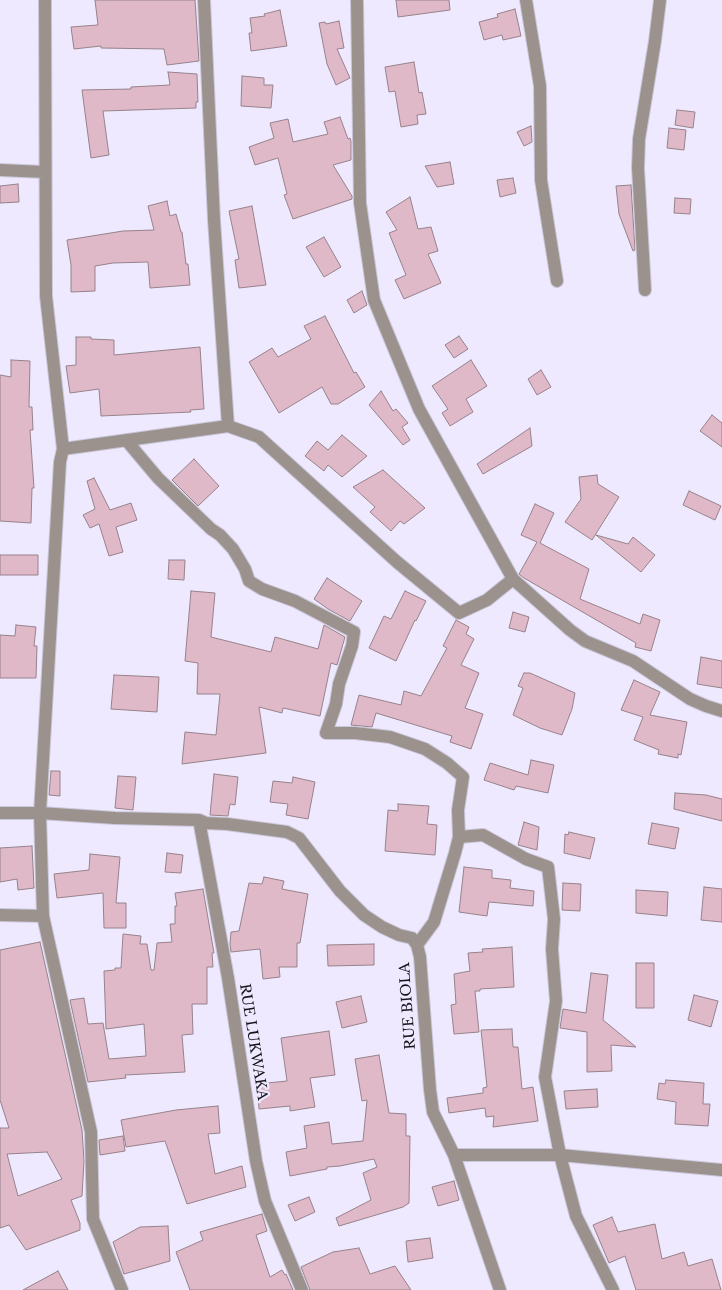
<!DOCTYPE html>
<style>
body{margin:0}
canvas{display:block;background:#eee9fe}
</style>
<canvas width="722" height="1290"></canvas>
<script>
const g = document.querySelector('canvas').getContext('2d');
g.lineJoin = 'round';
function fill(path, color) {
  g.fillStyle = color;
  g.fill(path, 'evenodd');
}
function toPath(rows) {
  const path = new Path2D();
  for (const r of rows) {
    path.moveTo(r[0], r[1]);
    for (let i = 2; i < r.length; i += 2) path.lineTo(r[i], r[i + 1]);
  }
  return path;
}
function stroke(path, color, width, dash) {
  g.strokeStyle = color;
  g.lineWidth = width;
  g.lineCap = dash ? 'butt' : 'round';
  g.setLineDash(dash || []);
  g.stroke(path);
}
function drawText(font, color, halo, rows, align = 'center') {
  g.font = font + ' "Libre Baskerville",serif';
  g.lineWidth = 4.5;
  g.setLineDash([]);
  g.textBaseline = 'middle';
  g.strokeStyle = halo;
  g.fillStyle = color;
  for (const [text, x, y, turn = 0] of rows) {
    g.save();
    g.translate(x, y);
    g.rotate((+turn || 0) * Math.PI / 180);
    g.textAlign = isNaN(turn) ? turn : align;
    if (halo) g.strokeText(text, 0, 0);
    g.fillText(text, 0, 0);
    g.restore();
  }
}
const building = toPath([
 [95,0,195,0,199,61,167,65,164,49,101,48,101,46,74,49,71,27,98,25,95,0],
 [396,0,449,0,450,10,398,17,396,0],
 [515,9,521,36,503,40,502,35,484,40,479,22,498,17,497,14,515,9],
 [280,10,287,46,251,51,249,33,252,33,250,18,265,16,264,14,280,10],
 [339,21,344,48,337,49,350,78,336,85,327,64,319,23,325,22,326,24,339,21],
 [414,62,419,93,422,92,426,114,417,115,418,124,401,127,395,91,389,92,385,67,414,62],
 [168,72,197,74,198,102,196,102,196,108,103,111,109,155,91,158,82,90,131,89,131,87,170,85,168,72],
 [242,76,264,78,264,85,273,85,271,108,241,106,242,76],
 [677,110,695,112,693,128,675,125,677,110],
 [340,117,348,139,350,138,351,141,351,160,333,165,352,196,352,199,293,219,284,195,287,194,278,158,255,165,249,147,274,138,270,123,288,119,293,142,328,134,324,122,340,117],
 [531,126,532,142,524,146,517,132,531,126],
 [669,128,686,130,684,150,667,148,669,128],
 [450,162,454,184,437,187,425,166,450,162],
 [513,178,516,193,500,197,497,180,513,178],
 [18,184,19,202,0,203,0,186,18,184],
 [631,185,635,250,633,251,619,214,616,186,631,185],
 [410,197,418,229,431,227,438,251,428,254,441,283,404,299,395,280,406,275,389,233,397,230,386,212,410,197],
 [675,198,691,199,690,214,674,213,675,198],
 [167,201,170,216,176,214,181,232,182,232,186,264,188,264,190,285,150,288,148,262,113,263,95,266,95,291,71,292,71,265,67,240,123,231,154,230,148,206,167,201],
 [252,206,266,285,239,288,235,260,239,259,229,211,252,206],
 [324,237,341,267,324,277,306,247,324,237],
 [362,291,367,305,354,313,347,300,362,291],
 [325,316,354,373,356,372,365,387,338,404,331,404,322,387,279,413,249,362,272,348,278,357,311,339,304,326,325,316],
 [459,336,468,349,454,358,445,345,459,336],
 [76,337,91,337,91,339,114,340,114,355,200,347,204,409,190,410,191,412,101,416,99,389,70,393,66,366,76,365,76,337],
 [11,360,30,361,29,407,32,407,33,430,30,430,34,488,32,488,31,523,0,521,0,375,11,377,11,360],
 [471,360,487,386,466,399,473,412,450,426,442,413,448,409,432,386,471,360],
 [541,370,551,387,537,395,528,379,541,370],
 [381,391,393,411,396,409,408,423,402,427,410,440,403,445,369,405,381,391],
 [712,415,722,423,722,447,700,431,712,415],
 [530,428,532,446,483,474,477,464,530,428],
 [342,435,367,456,342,477,328,465,324,471,305,456,317,441,328,450,342,435],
 [194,459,219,486,198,506,172,480,194,459],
 [383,470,425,508,404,524,400,521,391,531,370,512,375,507,353,487,383,470],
 [597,475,598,484,619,497,592,540,565,522,581,499,579,477,597,475],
 [94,478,110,510,131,503,137,520,116,527,123,552,109,556,99,524,90,528,83,515,95,509,87,481,94,478],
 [689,491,721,506,715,520,683,505,689,491],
 [535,504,554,513,540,543,589,569,580,599,640,624,643,614,660,620,651,651,635,647,636,643,524,578,519,574,537,542,521,535,535,504],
 [596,535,628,544,633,537,655,555,641,572,596,535],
 [0,555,38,555,38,575,0,575,0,555],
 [169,560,185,560,184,580,168,579,169,560],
 [327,578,362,601,350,621,328,609,314,599,327,578],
 [191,591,215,593,211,637,271,652,275,637,318,649,324,625,345,637,337,665,331,663,320,716,283,708,282,713,259,707,266,753,182,764,185,732,216,735,220,694,197,694,198,663,185,661,191,591],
 [405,591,426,601,416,621,415,620,396,661,369,648,384,616,391,619,405,591],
 [513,612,529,617,525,632,509,628,513,612],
 [456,620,469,627,466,634,474,639,461,665,479,673,465,708,483,714,471,749,450,742,452,736,376,713,372,727,351,725,359,695,401,705,404,691,421,696,447,648,443,646,456,620],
 [16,625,36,627,34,646,37,646,36,678,0,678,0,635,15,636,16,625],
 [701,657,722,661,722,688,697,684,701,657],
 [524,673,530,673,575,693,572,709,562,735,540,728,513,715,523,688,518,686,524,673],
 [114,675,159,677,157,712,111,709,114,675],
 [634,680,660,692,650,715,687,722,681,755,678,754,678,758,658,754,659,750,634,740,643,717,621,710,634,680],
 [531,760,554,765,548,793,516,786,514,790,484,780,490,763,528,775,531,760],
 [51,771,60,771,60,796,49,795,51,771],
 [214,774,238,777,235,805,230,804,228,816,210,815,214,774],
 [118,776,136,777,133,810,115,808,118,776],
 [293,777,315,782,308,819,286,815,288,804,270,802,273,781,292,783,293,777],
 [675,793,706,795,722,799,722,821,674,809,675,793],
 [398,804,429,806,427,824,437,825,435,855,385,851,388,810,398,811,398,804],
 [524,822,539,827,537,850,518,845,524,822],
 [652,823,679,828,675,849,648,844,652,823],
 [569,832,595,838,590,859,564,853,565,834,568,835,569,832],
 [32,846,34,888,18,890,17,879,0,882,0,848,32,846],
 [167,853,183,855,181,873,165,872,167,853],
 [90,854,120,857,116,903,126,903,126,928,104,928,103,893,57,898,54,874,89,870,90,854],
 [464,867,492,870,492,878,511,880,510,888,534,891,533,906,489,902,487,916,459,912,464,867],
 [264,877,284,881,282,889,308,894,300,943,297,943,297,967,279,967,280,977,263,979,260,949,231,952,230,944,231,932,239,931,249,883,262,884,264,877],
 [563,883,581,884,580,911,562,910,563,883],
 [704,887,722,889,722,922,701,920,704,887],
 [203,889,214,953,212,953,213,967,207,967,207,1004,192,1004,193,1034,182,1035,185,1072,125,1075,126,1078,88,1082,70,1000,84,998,88,1024,103,1023,109,1059,146,1056,144,1024,106,1029,104,971,115,970,115,968,121,968,123,934,141,936,140,944,147,944,151,970,154,970,157,943,172,942,170,924,175,924,175,906,177,906,175,893,203,889],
 [636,890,668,892,667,916,636,913,636,890],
 [40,942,82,1130,84,1161,82,1196,71,1200,80,1223,80,1230,26,1250,9,1225,0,1228,0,1128,9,1128,0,1100,0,950,40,942],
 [47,1152,62,1179,18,1196,7,1154,47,1152],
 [374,944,374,965,328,966,327,945,374,944],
 [512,947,514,987,480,989,480,991,475,991,479,1032,454,1034,451,1005,456,1004,454,974,470,971,468,953,483,952,482,949,512,947],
 [636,963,654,963,654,1008,636,1008,636,963],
 [591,973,608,975,603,1020,636,1047,611,1045,612,1071,587,1072,587,1032,560,1028,563,1009,586,1013,591,973],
 [694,995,718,1001,711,1027,688,1020,694,995],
 [361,996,367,1022,342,1028,336,1002,361,996],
 [512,1029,513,1047,518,1047,522,1089,533,1087,538,1121,493,1127,494,1116,486,1117,485,1108,449,1113,447,1098,483,1093,483,1088,487,1087,481,1030,512,1029],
 [329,1031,335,1075,310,1078,315,1107,290,1111,290,1106,259,1109,257,1084,287,1081,281,1038,329,1031],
 [379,1055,389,1113,406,1114,406,1136,410,1136,409,1203,403,1207,339,1226,336,1218,371,1200,363,1173,377,1167,374,1159,340,1166,327,1167,327,1169,290,1176,286,1152,307,1148,304,1126,329,1122,332,1144,363,1141,367,1100,362,1101,355,1059,379,1055],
 [666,1080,704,1083,703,1104,710,1104,708,1126,675,1124,676,1102,657,1099,659,1083,665,1084,666,1080],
 [597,1089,598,1107,566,1109,564,1091,597,1089],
 [218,1106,220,1133,208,1134,215,1174,242,1166,246,1187,187,1204,165,1141,126,1147,121,1120,176,1110,218,1106],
 [123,1136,125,1151,100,1155,99,1140,123,1136],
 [454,1181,459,1200,438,1206,432,1187,454,1181],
 [309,1197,315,1212,295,1221,288,1205,309,1197],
 [262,1214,267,1231,256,1235,270,1277,282,1270,285,1275,286,1274,293,1290,190,1290,176,1252,203,1240,200,1232,262,1214],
 [612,1217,618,1232,655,1224,662,1259,684,1252,688,1266,712,1259,721,1290,636,1290,625,1256,609,1263,593,1225,612,1217],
 [168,1226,170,1261,124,1274,113,1242,140,1227,168,1226],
 [430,1238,433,1258,408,1262,406,1241,430,1238],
 [359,1248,370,1274,395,1266,411,1290,310,1290,301,1267,333,1252,359,1248],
 [58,1271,68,1290,23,1290,58,1271]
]);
const minor = toPath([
 [45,0,46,296,63,449,60,462,40,813,43,916,91,1132,93,1219,122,1290],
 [204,0,214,220,228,426],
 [357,0,360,203,374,300,419,409,513,579,570,630,585,641,633,661,690,699,706,706,722,711],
 [526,0,540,86,541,180,557,281],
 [0,170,45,172],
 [645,290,638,168,639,139,655,41,660,0],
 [126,440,158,478,211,529,220,535,233,549,245,569,249,581,262,589,295,601,354,632,352,646,339,684,336,704,326,733,355,733,390,737,425,749,447,763,463,777,458,810,459,837,455,853,434,922,417,945],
 [63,449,228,426,259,437,397,562,459,613,487,600,513,579],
 [0,813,40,813,115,818,199,820,206,823,227,824,287,832,299,838,340,891,364,915,382,927,399,935,412,938,417,945,420,957,430,1090,433,1112,454,1155,500,1290],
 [199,820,228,978,256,1161,265,1201,302,1290],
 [459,837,483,835,526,859,548,867,554,919,552,949,556,1001,545,1077,560,1155,576,1216,613,1290],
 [0,915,43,916],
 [454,1155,560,1155,722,1170]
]);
const streetNames = [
 ["RUE BIOLA",408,1006,-94],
 ["RUE LUKWAKA",253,1042,81]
];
fill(building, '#dfb9c8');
stroke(building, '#97828b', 1);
stroke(minor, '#cbc7da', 14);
stroke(minor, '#9b928e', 12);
drawText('14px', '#16141b', '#eee9fe', streetNames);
</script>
